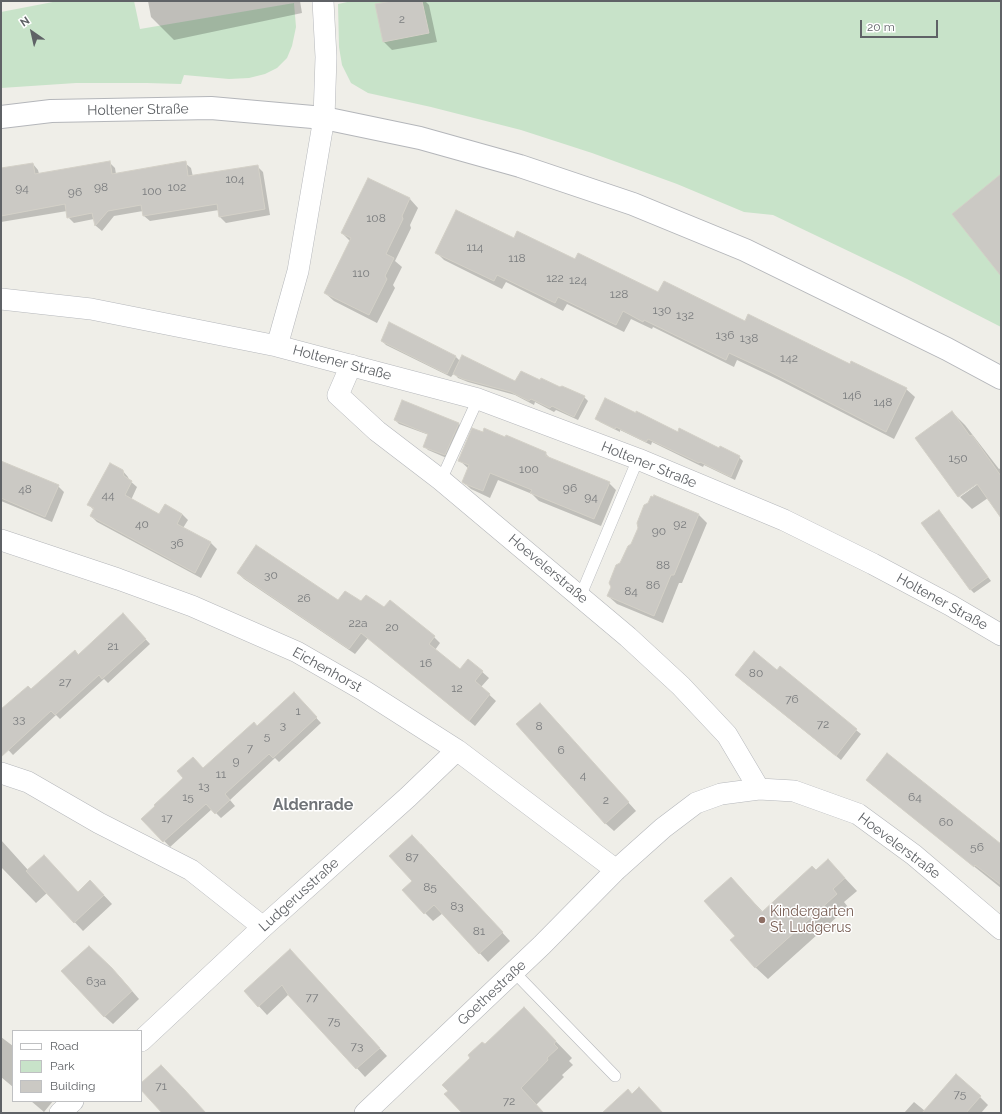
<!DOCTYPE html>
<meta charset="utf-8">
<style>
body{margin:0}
#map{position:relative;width:1002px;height:1114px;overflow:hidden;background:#efeee8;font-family:Raleway,sans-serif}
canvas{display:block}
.frame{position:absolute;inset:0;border:2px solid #5f6266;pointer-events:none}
.legend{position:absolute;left:12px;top:1030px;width:130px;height:72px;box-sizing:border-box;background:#fff;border:1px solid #bfc0c2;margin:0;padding:5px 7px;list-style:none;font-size:12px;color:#5f6266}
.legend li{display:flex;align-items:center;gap:8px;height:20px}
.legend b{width:20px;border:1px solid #bfc0c2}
.north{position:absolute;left:12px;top:12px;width:40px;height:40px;-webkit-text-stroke:3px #fff;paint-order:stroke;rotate:326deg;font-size:11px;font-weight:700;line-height:16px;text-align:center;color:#5f6266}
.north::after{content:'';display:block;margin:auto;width:14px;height:18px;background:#5f6266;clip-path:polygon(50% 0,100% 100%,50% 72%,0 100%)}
.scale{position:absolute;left:860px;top:20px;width:78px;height:18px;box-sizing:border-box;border:2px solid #5f6266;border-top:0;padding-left:5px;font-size:12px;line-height:14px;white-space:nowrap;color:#5f6266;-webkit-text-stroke:3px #fff;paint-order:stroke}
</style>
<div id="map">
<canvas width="1002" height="1114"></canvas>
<div class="frame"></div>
<ul class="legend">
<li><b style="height:5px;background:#fff"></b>Road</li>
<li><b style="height:11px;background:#c8e3c9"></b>Park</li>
<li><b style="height:11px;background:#cbc9c4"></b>Building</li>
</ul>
<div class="north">N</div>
<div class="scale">20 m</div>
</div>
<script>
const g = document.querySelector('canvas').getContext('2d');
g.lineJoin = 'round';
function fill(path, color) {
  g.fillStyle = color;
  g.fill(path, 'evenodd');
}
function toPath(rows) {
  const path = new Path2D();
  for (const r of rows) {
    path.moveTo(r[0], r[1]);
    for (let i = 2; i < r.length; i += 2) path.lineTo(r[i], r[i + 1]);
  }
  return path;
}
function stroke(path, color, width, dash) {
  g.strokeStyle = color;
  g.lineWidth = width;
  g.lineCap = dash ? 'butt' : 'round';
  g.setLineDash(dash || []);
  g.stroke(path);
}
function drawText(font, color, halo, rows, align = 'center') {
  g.font = font + ' Raleway,sans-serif';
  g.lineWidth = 3;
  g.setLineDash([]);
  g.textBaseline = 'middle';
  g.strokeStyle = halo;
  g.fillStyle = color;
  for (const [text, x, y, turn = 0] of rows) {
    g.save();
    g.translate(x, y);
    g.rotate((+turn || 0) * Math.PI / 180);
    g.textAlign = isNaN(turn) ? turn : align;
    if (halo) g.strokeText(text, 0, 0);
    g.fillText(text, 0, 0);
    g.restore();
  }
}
const green = toPath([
 [58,1,134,1,140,29,294,3,296,27,292,46,287,58,277,68,265,74,249,78,229,79,184,75,181,84,147,83,76,83,1,88,1,12],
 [352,1,1001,1,1001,327,907,279,773,215,744,212,677,184,592,153,521,130,431,107,368,93,351,83,342,65,339,47,338,4]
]);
const shadow = toPath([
 [148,1,300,1,302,13,174,40,151,17],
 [398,1,425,1,429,5,437,42,392,50,384,42,377,5],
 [109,162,115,168,116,174,185,163,191,168,193,177,257,166,263,172,270,215,226,223,220,217,219,210,150,221,144,216,143,211,114,216,102,231,96,226,94,219,74,223,68,217,67,211,1,222,1,169,33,164,38,170,39,174],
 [369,179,410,199,418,208,410,225,411,228,395,261,402,267,393,285,395,288,377,323,334,301,325,293,351,242,342,233],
 [515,239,576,261,658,294,745,322,906,389,915,397,894,439,779,380,737,360,734,367,653,327,652,329,631,319,624,332,567,304,563,311,506,282,502,289,444,260,436,252],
 [390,324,456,357,460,361,516,383,540,381,584,397,588,401,578,420,556,410,554,412,535,402,534,405,515,395,468,382,458,378,454,373,451,377,386,345,382,341],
 [403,402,459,424,463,428,449,459,428,450,424,446,429,435,399,424,395,420],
 [952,412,965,425,999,469,1001,468,1001,516,988,498,972,509,960,497,981,482,980,480,960,495,960,497,917,438],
 [596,418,678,433,739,457,743,461,735,480,704,465,703,467,652,442,651,445,620,430,620,432,600,422],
 [545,453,551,459,609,483,616,490,601,526,539,501,532,494,498,480,490,498,471,489,463,482,469,469,459,460],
 [1,462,58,486,64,492,52,522,1,501],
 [122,470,128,477,129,480,137,487,131,500,160,515,165,505,182,514,188,520,183,528,211,543,217,549,201,578,97,522,91,516,94,510,88,504],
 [939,511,991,581,974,593,971,590],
 [699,515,707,523,682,583,679,583,663,623,617,604,608,596],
 [238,573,338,601,361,603,434,637,440,643,435,650,460,670,469,660,489,678,481,687,496,701,475,726,368,638,355,654,244,579],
 [127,619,150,644,108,683,104,679,60,719,56,715,13,755,1,742,1,711,31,690,75,651,79,655],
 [741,680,856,730,861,734,841,760],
 [299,699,321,723,279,762,275,758,230,800,235,806,221,818,212,809,170,847,143,819,203,769,257,727],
 [540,704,636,811,614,831,605,823],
 [867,780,1001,846,1001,888,871,784],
 [1,840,28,870,78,893,99,890,112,904,83,931,47,893,36,903,1,867],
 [421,844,510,941,488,962,443,913,433,921,425,913,413,881],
 [828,860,857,891,844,902,848,907,768,979,755,967,737,936,731,878,763,912,816,871],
 [298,959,387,1056,365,1077,289,994,267,1015,245,991],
 [120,977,139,999,113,1024,104,1016],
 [540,1025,572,1058,569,1061,573,1065,562,1075,564,1077,536,1105,544,1113,464,1113,485,1046],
 [1,1037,13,1046,13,1087,1,1077],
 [980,1097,988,1105,981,1113,904,1113,914,1102,925,1111],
 [31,1101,53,1101,44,1112]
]);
const building = toPath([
 [392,1,422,1,429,33,383,42,375,4,392,1],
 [110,161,112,174,186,161,188,176,258,165,265,209,219,217,217,204,143,216,141,205,108,211,95,226,92,213,67,218,65,204,1,216,1,168,33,163,35,174,110,161],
 [1001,174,1001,276,952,214,1001,174],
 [368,178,410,198,402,216,403,219,386,254,394,258,385,276,387,279,369,315,324,293,351,238,341,233,368,178],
 [456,210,514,238,517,231,575,259,578,253,658,292,664,281,745,321,748,314,850,364,851,361,907,388,886,432,770,372,729,353,726,360,644,320,643,322,623,311,616,325,558,297,555,303,497,275,494,281,435,253,456,210],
 [389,322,456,356,447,374,381,341,389,322],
 [462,355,515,381,521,371,540,380,541,378,560,387,562,386,585,396,574,417,552,406,550,408,531,399,529,401,511,392,463,379,453,374,462,355],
 [605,398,636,413,636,411,678,432,679,428,719,448,720,446,740,456,731,477,700,462,699,463,648,439,646,442,616,427,615,429,595,419,605,398],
 [402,400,459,423,445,455,423,447,428,434,394,420,402,400],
 [952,411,970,436,972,435,1001,476,1001,518,977,484,958,497,915,438,952,411],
 [472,428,483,432,484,428,505,437,506,435,546,452,546,456,610,482,594,519,530,493,532,490,490,473,483,491,465,484,462,482,469,465,458,461,472,428],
 [1,461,59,485,45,517,1,498,1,461],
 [110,463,123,470,124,476,132,481,125,495,159,514,165,504,182,514,177,524,211,542,195,573,90,516,94,508,87,505,110,463],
 [654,495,699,514,674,575,671,575,654,616,607,596,611,587,609,583,616,565,620,563,628,546,631,544,638,528,637,523,644,505,648,503,651,496,653,497,654,495],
 [939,510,988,577,970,590,921,523,939,510],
 [256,545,338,600,345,591,361,601,366,595,384,607,390,600,435,636,429,644,460,669,468,659,483,671,475,681,490,694,469,721,361,633,349,649,237,573,256,545],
 [123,613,146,639,102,679,99,675,55,715,51,711,1,757,1,709,28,686,31,689,75,650,78,655,123,613],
 [754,651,777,670,780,666,857,729,836,756,735,675,754,651],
 [294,692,317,717,273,758,269,754,225,794,230,800,215,814,206,804,163,842,141,819,155,806,154,805,183,778,177,771,193,757,203,768,254,722,257,726,294,692],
 [540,703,629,802,605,824,516,724,540,703],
 [887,753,1001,844,1001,885,975,865,974,867,866,780,887,753],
 [412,835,503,932,479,954,434,905,424,914,402,890,412,881,389,856,412,835],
 [44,855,78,892,90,880,104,895,74,923,26,871,44,855],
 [828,859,845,878,833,889,837,894,755,968,730,940,735,936,704,901,731,877,762,912,812,866,816,870,828,859],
 [89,946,112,968,132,991,104,1017,61,971,89,946],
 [290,949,380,1048,356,1069,289,996,282,985,258,1007,244,991,290,949],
 [524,1007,556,1041,554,1044,558,1048,547,1058,548,1060,521,1088,544,1113,462,1113,444,1094,448,1091,442,1085,470,1058,468,1055,482,1042,485,1044,524,1007],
 [161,1065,184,1089,206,1113,162,1113,141,1090,141,1083,161,1065],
 [956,1074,981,1096,966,1113,922,1113,956,1074],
 [639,1087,663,1113,602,1113,628,1089,632,1094,639,1087]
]);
const lane = toPath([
 [441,480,478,399],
 [580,597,638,459],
 [514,972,615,1076]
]);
const street = toPath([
 [1,299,91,309,277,346,478,399,638,459,784,520,873,564,950,605,1001,635],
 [277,346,298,271,324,118,326,57,323,1],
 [351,365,338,395,377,431,441,480,628,637,681,686,727,735,759,789],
 [1,540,118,579,192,606,297,652,363,690,457,750,616,870],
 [1,773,28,782,99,823,191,870,263,927],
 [141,1041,263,927,408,797,457,750],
 [60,1113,73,1101],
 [365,1113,542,945,616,870,663,828,696,803,721,794,759,789,794,791,858,814,914,855,1001,929]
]);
const secondary = toPath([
 [1,117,51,111,211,108,324,118,420,138,520,166,633,204,745,250,947,349,1001,378]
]);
const markers = [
 [762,920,4,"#8d6e63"]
];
const numberNames = [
 ["2",402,19],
 ["104",235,179],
 ["98",101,187],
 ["102",177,187],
 ["94",22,188],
 ["100",152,191],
 ["96",75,192],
 ["108",376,218],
 ["114",475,247],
 ["118",517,258],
 ["110",361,273],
 ["122",555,278],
 ["124",578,280],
 ["128",619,294],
 ["130",662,310],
 ["132",685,315],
 ["136",725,335],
 ["138",749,338],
 ["142",789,358],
 ["146",852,395],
 ["148",883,402],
 ["150",958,458],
 ["100",529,469],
 ["96",570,488],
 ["48",25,489],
 ["44",108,495],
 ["94",591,497],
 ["40",142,524],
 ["92",680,524],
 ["90",659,531],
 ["36",177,543],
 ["88",663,565],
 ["30",271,575],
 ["86",653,585],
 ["84",631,591],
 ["26",304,598],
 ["22a",358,623],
 ["20",392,627],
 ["21",113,646],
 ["16",426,663],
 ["80",756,673],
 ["27",65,682],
 ["12",457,688],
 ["76",792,699],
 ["1",298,711],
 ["33",19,719],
 ["72",823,724],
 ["3",283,725],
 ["8",539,726],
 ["5",267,736],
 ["7",250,748],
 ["6",561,750],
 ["9",236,761],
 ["11",221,774],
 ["4",583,775],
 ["13",204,786],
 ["15",188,797],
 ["64",915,797],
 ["2",606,800],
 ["17",167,818],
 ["60",946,822],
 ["56",977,847],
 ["87",412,857],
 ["85",430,887],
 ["83",457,906],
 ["81",479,931],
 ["63a",96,981],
 ["77",312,997],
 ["75",334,1021],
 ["73",357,1046],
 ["71",161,1086],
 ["75",960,1094],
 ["72",509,1101]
];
const streetNames = [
 ["Holtener Straße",138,110,-1],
 ["Holtener Straße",342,363,15],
 ["Holtener Straße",649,465,22],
 ["Hoevelerstraße",548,569,40],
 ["Holtener Straße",942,602,29],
 ["Eichenhorst",327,670,29],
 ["Hoevelerstraße",899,846,37],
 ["Ludgerusstraße",299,895,-42],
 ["Goethestraße",492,993,-43]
];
const educationNames = [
 ["Kindergarten",770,912],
 ["St. Ludgerus",770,928]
];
const quarterNames = [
 ["Aldenrade",313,805]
];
fill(green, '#c8e3c9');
fill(shadow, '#0003');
fill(building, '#cbc9c4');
stroke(building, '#d3d0c7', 1);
stroke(lane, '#b5b7bb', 12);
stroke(street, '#b5b7bb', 22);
stroke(secondary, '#b4b6ba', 24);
stroke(lane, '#fff', 11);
stroke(street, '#fff', 21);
stroke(secondary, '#fff', 22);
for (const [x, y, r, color] of markers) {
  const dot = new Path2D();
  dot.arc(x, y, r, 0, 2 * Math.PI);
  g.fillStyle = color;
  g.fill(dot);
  stroke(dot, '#fff', 1.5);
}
drawText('12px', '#7a7c7e', null, numberNames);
drawText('14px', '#5f6266', '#fff', streetNames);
drawText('14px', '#785e54', '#fff', educationNames, 'left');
drawText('bold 16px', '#707478', '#fff', quarterNames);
</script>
